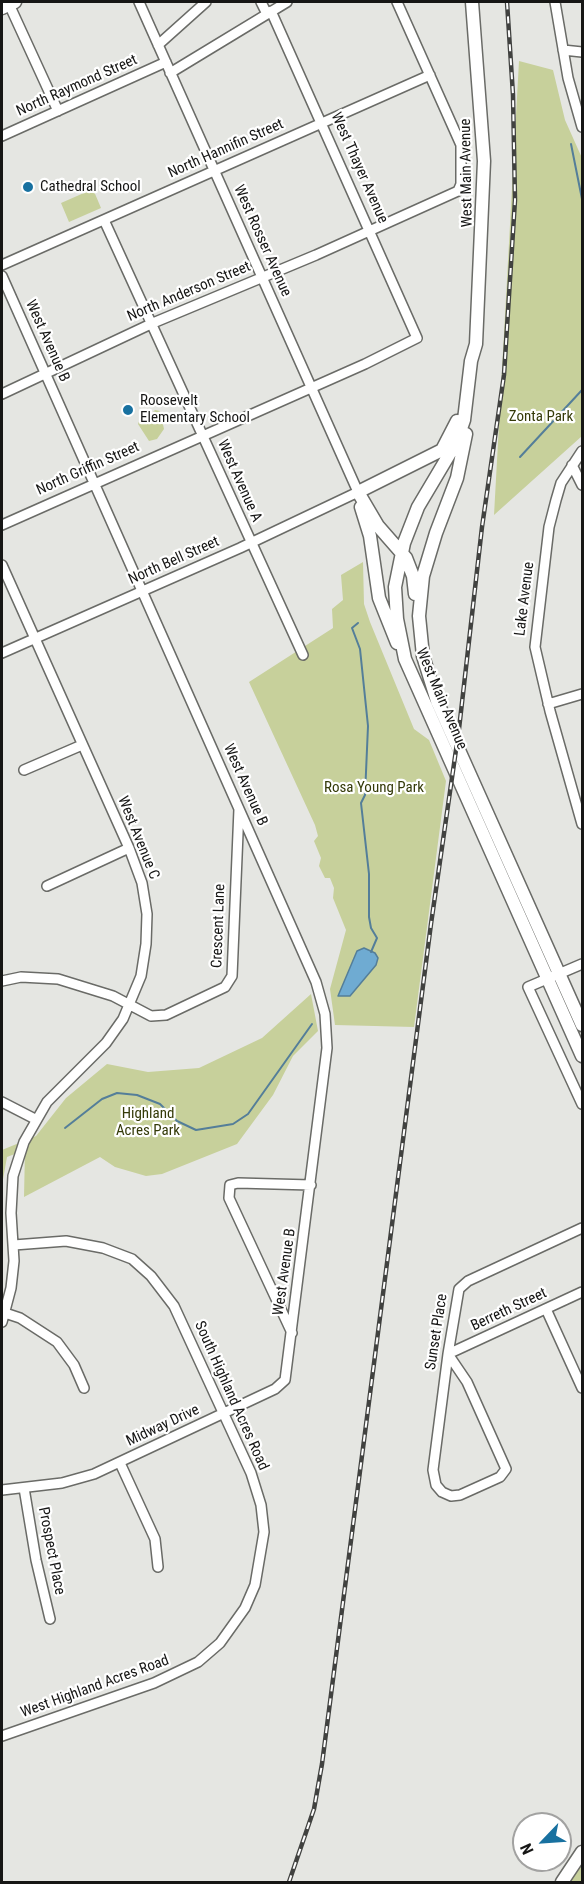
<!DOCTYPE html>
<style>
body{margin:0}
#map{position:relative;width:584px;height:1884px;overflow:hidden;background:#e5e6e2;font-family:"Roboto Condensed",sans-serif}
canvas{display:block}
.frame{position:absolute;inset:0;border:3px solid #161615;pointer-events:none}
.north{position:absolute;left:512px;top:1812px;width:60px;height:60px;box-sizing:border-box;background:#fff;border:2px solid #a2a2a1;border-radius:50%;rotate:245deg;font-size:16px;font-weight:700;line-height:24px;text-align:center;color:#161615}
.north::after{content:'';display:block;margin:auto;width:21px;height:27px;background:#1871a0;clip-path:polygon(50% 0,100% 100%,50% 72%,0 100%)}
</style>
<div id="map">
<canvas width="584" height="1884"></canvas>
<div class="frame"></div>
<div class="north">N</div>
</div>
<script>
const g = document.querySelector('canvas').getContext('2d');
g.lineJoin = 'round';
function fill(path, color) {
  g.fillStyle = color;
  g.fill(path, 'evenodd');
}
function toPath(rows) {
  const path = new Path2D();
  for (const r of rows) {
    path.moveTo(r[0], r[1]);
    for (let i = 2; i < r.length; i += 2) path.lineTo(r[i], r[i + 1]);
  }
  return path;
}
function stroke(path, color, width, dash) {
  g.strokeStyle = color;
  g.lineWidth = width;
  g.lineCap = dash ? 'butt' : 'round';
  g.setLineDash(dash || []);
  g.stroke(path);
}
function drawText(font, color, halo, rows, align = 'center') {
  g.font = font + ' "Roboto Condensed",sans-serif';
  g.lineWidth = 4.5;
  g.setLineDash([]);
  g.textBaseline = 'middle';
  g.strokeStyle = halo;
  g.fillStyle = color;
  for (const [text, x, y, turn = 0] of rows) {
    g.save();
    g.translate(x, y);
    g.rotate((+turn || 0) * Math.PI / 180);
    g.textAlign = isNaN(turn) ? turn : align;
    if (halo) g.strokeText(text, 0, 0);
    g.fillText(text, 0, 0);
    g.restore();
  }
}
const green = toPath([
 [519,61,553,70,565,120,582,158,582,436,494,515],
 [93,189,101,208,69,222,61,203],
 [155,410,160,411,164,429,157,439,149,441,138,424,142,414,147,412,151,414],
 [363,562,364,604,370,622,414,729,429,740,446,781,414,1027,335,1025,330,989,346,930,333,898,334,888,330,878,325,878,319,866,321,858,314,841,318,836,315,825,249,682,333,628,332,609,343,600,341,575],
 [311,994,318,1031,293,1056,273,1095,237,1144,162,1174,146,1176,115,1167,100,1157,24,1197,25,1150,7,1157,2,1185,2,1150,36,1136,66,1098,107,1064,148,1072,199,1068,262,1038],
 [582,1853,582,1882,562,1882]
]);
const water = toPath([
 [364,948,375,953,378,958,376,965,350,996,338,996,357,951,364,948]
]);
const stream = toPath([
 [571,144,582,199],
 [520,457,582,390],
 [358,623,352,628,360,649,368,726,365,795,361,803,369,874,369,917,371,928,377,938,371,952],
 [65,1128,102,1099,117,1093,137,1095,160,1104,177,1121,196,1130,233,1124,248,1114,312,1024]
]);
const minor = toPath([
 [8,2,58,111],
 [261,2,267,14],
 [555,2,568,78,582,127],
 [158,45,206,2],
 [563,50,582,52],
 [170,73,287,2],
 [2,136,166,62],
 [104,220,303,655],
 [2,265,430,75],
 [2,276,316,982,325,1014,327,1048,285,1380,275,1389,94,1474,62,1483,2,1490],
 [2,394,153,323,316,255,458,191,461,184,461,145,397,2],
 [582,451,561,483,556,500,549,527,535,647,550,711,582,824],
 [572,465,582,485],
 [2,525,365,364,417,338,271,11],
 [2,565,129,848,142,883,147,914,146,944,141,976,123,1019,106,1043,47,1102,24,1142,13,1176,11,1213,14,1261,11,1288,2,1322],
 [2,653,240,548,358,492,139,2],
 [548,704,582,694],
 [24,770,82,745],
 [47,886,129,848],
 [582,964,528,987,582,1104],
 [2,981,21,977,58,979,113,996,151,1016,166,1015,225,987,232,976,239,809],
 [2,1102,35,1119],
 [582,1228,468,1281,459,1289,448,1354,433,1470,436,1485,442,1492,451,1496,460,1495,500,1477,506,1469,467,1382,448,1354,582,1292],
 [546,1309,582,1388],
 [5,1313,20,1318,57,1342,74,1365,84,1388],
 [292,1333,229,1198,230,1185,238,1183,311,1185],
 [120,1463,155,1539,158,1567],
 [24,1488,36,1560,50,1619],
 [2,1736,154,1683,198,1662,220,1643,245,1608,255,1585,264,1532,261,1505,251,1473,174,1306,151,1276,132,1259,103,1248,66,1241,14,1245]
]);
const major = toPath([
 [472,2,484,161,476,344,471,361,464,420,456,443,418,507,404,543,395,587,397,619,405,659,582,1056],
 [2,8,15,2],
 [466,434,457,478,436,533,423,576,419,616,423,656,437,701,582,1025],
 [361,507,370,536,379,598,397,643],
 [415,594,413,576,406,558,378,526,358,492,442,450,457,421],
 [562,1882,582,1852]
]);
const rail = toPath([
 [289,1882,314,1809,322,1764,431,924,459,729,482,527,504,375,515,200,513,95,507,2]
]);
const markers = [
 [28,187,6,"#1871a0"],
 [128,410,6,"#1871a0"]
];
const streetNames = [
 ["North Raymond Street",77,86,-24],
 ["North Hannifin Street",226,149,-24],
 ["West Thayer Avenue",359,168,66],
 ["West Main Avenue",467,173,-91],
 ["West Rosser Avenue",262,241,66],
 ["North Anderson Street",189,292,-23],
 ["West Avenue B",47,341,66],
 ["North Griffin Street",88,469,-24],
 ["West Avenue A",239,481,66],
 ["North Bell Street",174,561,-24],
 ["Lake Avenue",525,599,-83],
 ["West Main Avenue",441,699,67],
 ["West Avenue B",245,785,66],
 ["West Avenue C",138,838,68],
 ["Crescent Lane",219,926,-88],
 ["West Avenue B",285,1272,-82],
 ["Berreth Street",509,1310,-25],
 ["Sunset Place",437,1332,-81],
 ["South Highland Acres Road",231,1396,66],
 ["Midway Drive",163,1426,-25],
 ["Prospect Place",51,1551,79],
 ["West Highland Acres Road",95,1687,-20]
];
const poiNames = [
 ["Cathedral School",40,187],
 ["Roosevelt",140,401],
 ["Elementary School",140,418]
];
const parkNames = [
 ["Zonta Park",541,417],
 ["Rosa Young Park",374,788],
 ["Highland",148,1114],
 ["Acres Park",148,1131]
];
fill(green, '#c7d09b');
fill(water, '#6fabd2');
stroke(water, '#547e99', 1.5);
stroke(stream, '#547e99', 2);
stroke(minor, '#6a6b67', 12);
stroke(major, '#6a6b67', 15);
stroke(minor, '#fff', 9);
stroke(major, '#fff', 12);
stroke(rail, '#414240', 4.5);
stroke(rail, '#fff', 2, [7]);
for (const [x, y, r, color] of markers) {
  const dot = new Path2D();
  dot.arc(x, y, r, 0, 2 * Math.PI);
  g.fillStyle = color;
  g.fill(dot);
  stroke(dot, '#fff', 2);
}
drawText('15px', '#161615', '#fff', streetNames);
drawText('15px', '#161615', '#fff', poiNames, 'left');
drawText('15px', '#343a08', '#fff', parkNames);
</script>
